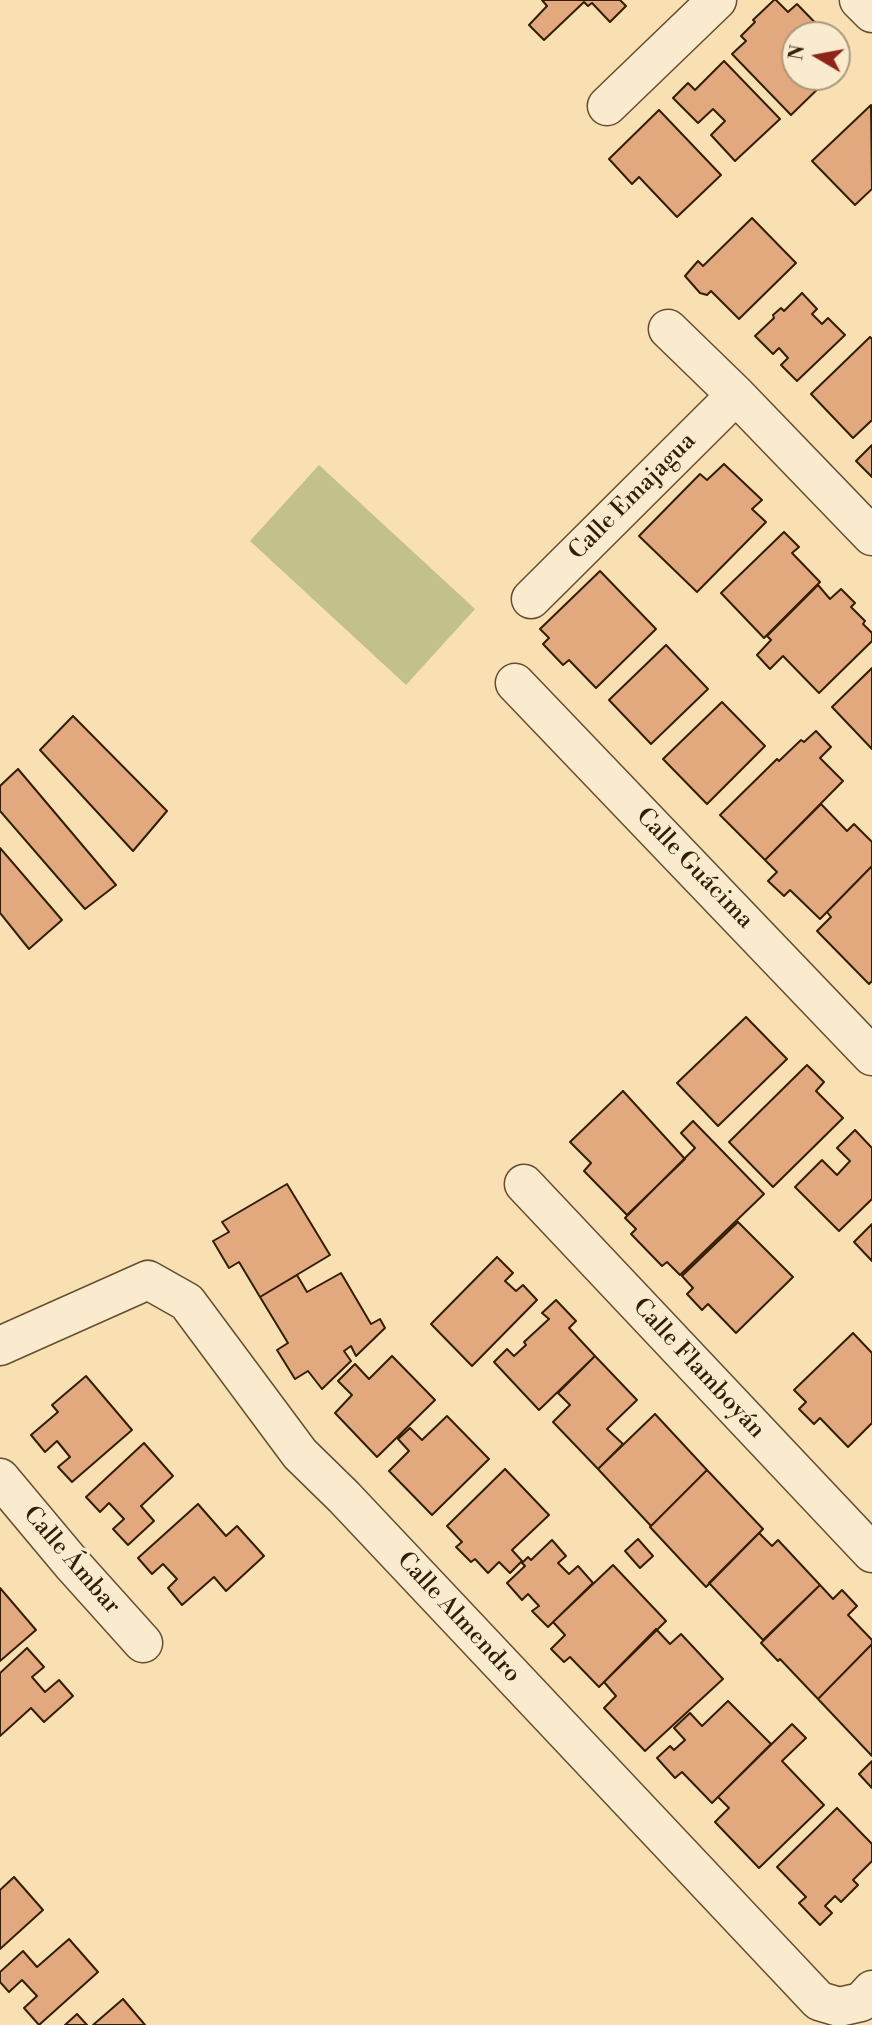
<!DOCTYPE html>
<meta charset="utf-8">
<style>
body{margin:0}
#map{position:relative;width:872px;height:2025px;overflow:hidden;background:#f8e0b3;font-family:"Libre Bodoni",serif}
canvas{display:block}
.north{position:absolute;left:781px;top:21px;width:70px;height:70px;box-sizing:border-box;background:#faebce;border:2px solid #aa997c;border-radius:50%;rotate:280deg;font-size:19px;font-weight:700;line-height:28px;text-align:center;color:#331e01}
.north::after{content:'';display:block;margin:auto;width:24px;height:32px;background:#8f2418;clip-path:polygon(50% 0,100% 100%,50% 72%,0 100%)}
</style>
<div id="map">
<canvas width="872" height="2025"></canvas>
<div class="north">N</div>
</div>
<script>
const g = document.querySelector('canvas').getContext('2d');
g.lineJoin = 'round';
function fill(path, color) {
  g.fillStyle = color;
  g.fill(path, 'evenodd');
}
function toPath(rows) {
  const path = new Path2D();
  for (const r of rows) {
    path.moveTo(r[0], r[1]);
    for (let i = 2; i < r.length; i += 2) path.lineTo(r[i], r[i + 1]);
  }
  return path;
}
function stroke(path, color, width, dash) {
  g.strokeStyle = color;
  g.lineWidth = width;
  g.lineCap = dash ? 'butt' : 'round';
  g.setLineDash(dash || []);
  g.stroke(path);
}
function drawText(font, color, halo, rows, align = 'center') {
  g.font = font + ' "Libre Bodoni",serif';
  g.lineWidth = 6;
  g.setLineDash([]);
  g.textBaseline = 'middle';
  g.strokeStyle = halo;
  g.fillStyle = color;
  for (const [text, x, y, turn = 0] of rows) {
    g.save();
    g.translate(x, y);
    g.rotate((+turn || 0) * Math.PI / 180);
    g.textAlign = isNaN(turn) ? turn : align;
    if (halo) g.strokeText(text, 0, 0);
    g.fillText(text, 0, 0);
    g.restore();
  }
}
const green = toPath([
 [319,465,475,609,406,685,250,541]
]);
const building = toPath([
 [542,0,620,0,626,6,610,22,592,3,588,6,584,2,544,40,529,25,547,6,542,0],
 [774,0,776,0,788,12,797,4,827,35,795,35,795,77,830,77,791,115,732,54,746,41,741,36,755,22,753,20,774,0],
 [724,61,780,119,735,161,711,135,725,121,713,109,698,123,673,98,688,83,695,90,724,61],
 [871,105,872,189,855,205,812,161,871,105],
 [659,110,721,175,677,217,639,177,632,184,609,159,659,110],
 [752,218,796,263,739,319,711,291,707,295,700,293,685,276,698,261,703,266,752,218],
 [802,293,817,309,812,314,822,324,828,318,845,335,797,381,781,365,788,358,779,348,773,354,755,336,774,318,773,315,781,308,784,311,802,293],
 [870,337,872,339,872,420,853,438,811,394,870,337],
 [872,445,872,477,856,461,872,445],
 [724,464,762,500,752,509,766,522,697,592,639,536,700,474,707,480,724,464],
 [784,532,799,547,792,553,820,582,764,638,721,593,784,532],
 [600,571,656,629,596,688,569,660,563,665,543,644,549,638,540,629,600,571],
 [818,585,830,599,841,589,855,603,851,607,865,621,863,624,872,633,872,641,819,693,783,656,770,669,757,655,771,640,767,636,818,585],
 [666,645,708,689,651,744,609,700,666,645],
 [872,668,872,749,832,707,872,668],
 [722,702,765,746,707,804,663,759,722,702],
 [73,716,167,811,133,851,40,750,73,716],
 [816,731,831,747,820,758,843,781,765,860,720,815,777,759,779,761,801,740,804,742,816,731],
 [18,769,116,885,85,909,0,811,0,786,18,769],
 [821,804,847,831,854,824,872,842,872,866,820,919,790,890,784,896,768,881,777,872,765,860,821,804],
 [0,848,62,920,29,949,0,913,0,848],
 [872,866,872,981,869,984,817,931,831,917,827,912,872,866],
 [746,1017,787,1059,718,1126,677,1083,746,1017],
 [807,1065,824,1082,816,1091,843,1118,773,1187,729,1142,807,1065],
 [623,1091,685,1159,627,1215,584,1171,591,1163,570,1142,623,1091],
 [693,1121,764,1194,680,1275,667,1262,662,1266,631,1234,636,1229,625,1218,695,1148,681,1133,693,1121],
 [855,1130,872,1148,872,1199,839,1231,795,1187,822,1160,837,1175,850,1161,837,1148,855,1130],
 [287,1184,330,1255,260,1297,239,1262,229,1268,213,1241,229,1232,222,1222,287,1184],
 [738,1222,793,1277,736,1333,708,1304,702,1310,687,1294,693,1288,682,1276,738,1222],
 [872,1224,872,1261,854,1242,872,1224],
 [497,1257,513,1273,505,1281,516,1291,523,1285,537,1300,472,1366,431,1324,497,1257],
 [341,1273,371,1324,380,1319,385,1328,356,1356,351,1346,344,1351,351,1361,322,1389,308,1371,295,1379,277,1350,288,1343,260,1297,297,1275,307,1292,341,1273],
 [556,1300,576,1321,569,1328,595,1356,539,1410,494,1362,507,1349,514,1356,526,1345,524,1342,549,1319,542,1313,556,1300],
 [853,1333,872,1353,872,1423,848,1447,820,1418,814,1424,799,1409,806,1402,794,1390,853,1333],
 [392,1356,435,1400,377,1457,335,1413,352,1395,338,1381,355,1364,369,1379,392,1356],
 [595,1356,637,1400,607,1429,623,1444,598,1469,553,1422,570,1405,558,1393,595,1356],
 [86,1376,132,1430,72,1482,58,1467,70,1457,57,1441,45,1452,31,1435,58,1412,52,1405,86,1376],
 [655,1414,707,1470,651,1526,598,1469,655,1414],
 [447,1416,489,1459,432,1515,389,1471,409,1451,398,1439,410,1428,422,1440,447,1416],
 [144,1443,173,1476,141,1506,154,1521,128,1545,113,1529,124,1519,109,1503,100,1512,86,1497,144,1443],
 [505,1469,549,1515,512,1550,522,1561,510,1573,499,1562,488,1573,475,1559,471,1562,456,1547,462,1542,447,1526,505,1469],
 [707,1470,763,1529,706,1587,650,1527,707,1470],
 [198,1504,226,1536,237,1526,264,1556,226,1591,214,1577,182,1605,168,1588,177,1579,163,1564,152,1574,138,1558,198,1504],
 [759,1533,772,1546,778,1540,820,1585,763,1640,709,1583,759,1533],
 [638,1539,653,1556,640,1568,625,1551,638,1539],
 [552,1540,566,1556,558,1563,569,1574,578,1566,593,1583,548,1627,532,1611,539,1606,528,1594,522,1600,507,1583,525,1566,522,1563,528,1557,531,1560,552,1540],
 [613,1565,666,1621,599,1687,570,1657,564,1662,551,1649,565,1635,553,1622,613,1565],
 [820,1585,833,1599,842,1590,857,1606,848,1615,872,1640,872,1644,818,1699,780,1659,778,1661,761,1643,820,1585],
 [0,1588,36,1630,0,1661,0,1588],
 [656,1629,670,1644,681,1634,723,1679,645,1751,604,1708,616,1696,604,1682,656,1629],
 [872,1644,872,1756,818,1699,872,1644],
 [27,1648,44,1667,32,1677,45,1692,59,1680,73,1696,44,1722,31,1708,0,1736,0,1673,27,1648],
 [728,1701,771,1744,712,1803,682,1772,675,1778,657,1758,670,1746,674,1750,685,1740,674,1728,690,1713,702,1726,728,1701],
 [792,1724,806,1738,782,1761,824,1805,759,1868,715,1822,729,1808,718,1797,792,1724],
 [872,1761,872,1788,859,1774,872,1761],
 [837,1808,872,1844,872,1861,853,1880,858,1885,841,1902,835,1896,825,1906,832,1913,820,1925,799,1903,806,1897,777,1867,837,1808],
 [14,1877,43,1910,0,1949,0,1890,14,1877],
 [69,1939,98,1972,39,2025,24,2008,37,1996,22,1980,9,1992,0,1982,0,1972,23,1951,37,1967,69,1939],
 [123,1999,145,2025,93,2025,123,1999],
 [77,2014,87,2025,65,2025,77,2014]
]);
const minor = toPath([
 [859,0,872,13],
 [607,106,717,0],
 [668,329,736,395,872,536],
 [531,599,736,395],
 [515,683,872,1056],
 [524,1184,872,1553],
 [0,1346,148,1280,187,1302,300,1454,344,1497,819,2001,839,2007,861,2002,872,1990],
 [0,1478,72,1564,143,1643]
]);
const streetNames = [
 ["Calle Emajagua",633,497,-45],
 ["Calle Guácima",694,869,46],
 ["Calle Flamboyán",698,1369,47],
 ["Calle Ámbar",71,1561,49],
 ["Calle Almendro",458,1618,47]
];
fill(green, '#c2c189');
fill(building, '#e2a87e');
stroke(building, '#331e01', 2);
stroke(minor, '#644e2e', 41);
stroke(minor, '#faebce', 38);
drawText('24px', '#331e01', '#faebce', streetNames);
</script>
